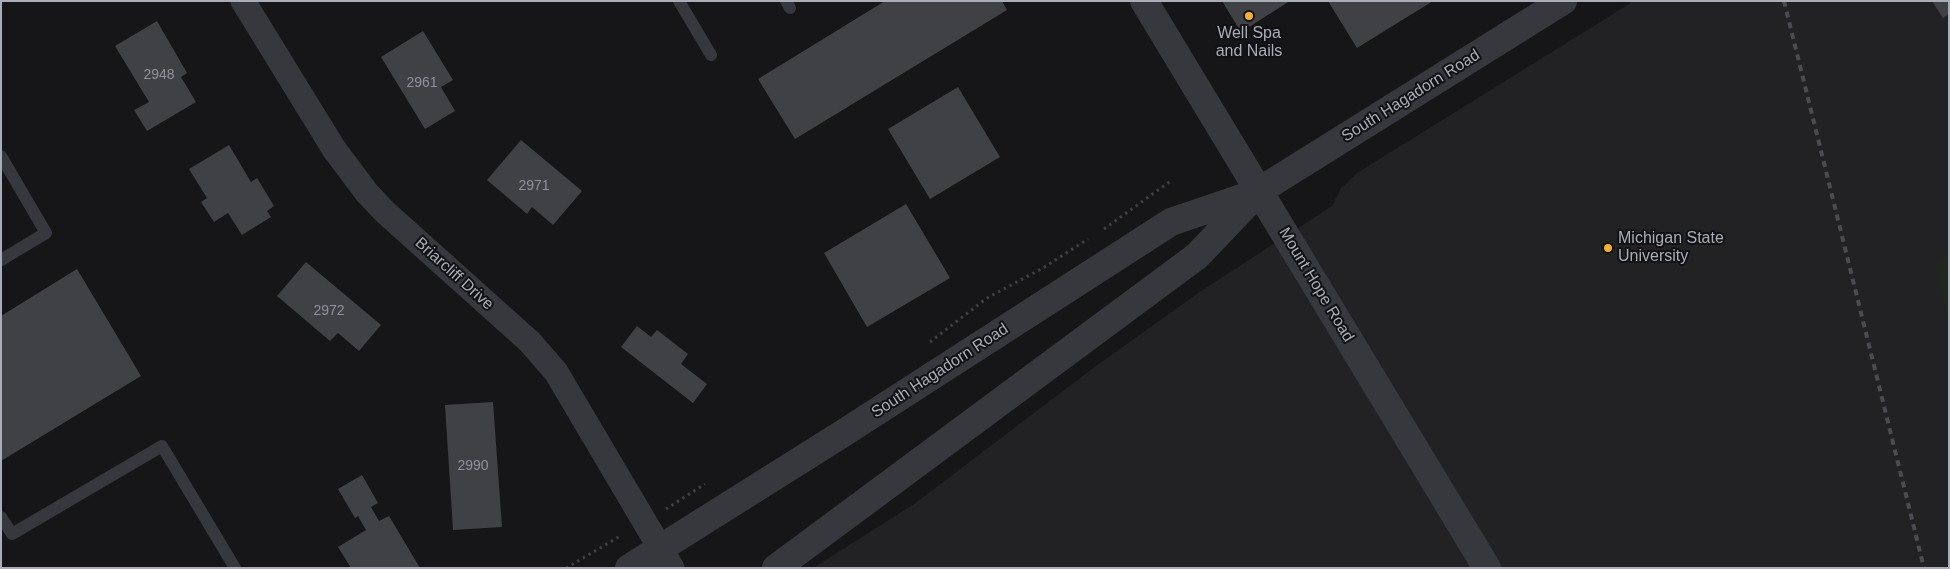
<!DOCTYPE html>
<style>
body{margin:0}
#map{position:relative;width:1950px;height:569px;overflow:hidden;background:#161618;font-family:Helvetica,sans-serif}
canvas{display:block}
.frame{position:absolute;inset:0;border:2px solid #a8adb8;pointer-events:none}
</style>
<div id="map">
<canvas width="1950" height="569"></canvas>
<div class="frame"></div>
</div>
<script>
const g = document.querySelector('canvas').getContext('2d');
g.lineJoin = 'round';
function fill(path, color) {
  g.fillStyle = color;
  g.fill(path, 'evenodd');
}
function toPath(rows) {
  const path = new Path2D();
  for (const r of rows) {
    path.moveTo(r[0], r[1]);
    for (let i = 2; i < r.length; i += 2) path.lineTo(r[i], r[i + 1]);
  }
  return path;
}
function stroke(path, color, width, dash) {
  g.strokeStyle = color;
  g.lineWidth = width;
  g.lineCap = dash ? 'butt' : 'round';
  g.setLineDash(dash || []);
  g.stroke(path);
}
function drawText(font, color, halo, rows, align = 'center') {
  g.font = font + ' Helvetica,sans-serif';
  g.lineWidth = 4;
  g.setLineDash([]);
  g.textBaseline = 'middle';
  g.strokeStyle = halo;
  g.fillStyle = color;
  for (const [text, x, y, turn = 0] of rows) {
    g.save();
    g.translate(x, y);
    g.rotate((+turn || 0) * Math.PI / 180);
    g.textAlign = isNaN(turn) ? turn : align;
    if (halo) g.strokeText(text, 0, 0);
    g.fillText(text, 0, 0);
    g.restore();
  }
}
const built = toPath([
 [1634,1,1949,1,1949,568,813,568,914,504,1096,366,1201,291,1332,206,1341,188,1357,173]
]);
const green = toPath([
 [1949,254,1949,324,1935,263]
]);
const building = toPath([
 [885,1,1002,1,1007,10,795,139,758,79],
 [1222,1,1290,1,1241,32],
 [1328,1,1433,1,1357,48],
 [1932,1,1949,1,1949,14,1943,18],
 [157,21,187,73,181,77,196,102,147,131,134,110,149,102,115,46],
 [423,31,453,80,441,87,455,111,425,129,381,57],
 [958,87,1000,157,930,199,888,129],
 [521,140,582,191,553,225,532,207,527,214,487,180],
 [229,145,251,182,257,178,274,206,267,211,271,217,242,235,228,213,214,222,201,202,207,198,189,169],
 [906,204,950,278,867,327,824,253],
 [306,262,381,325,359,351,338,333,330,341,277,296],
 [77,269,141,376,1,461,1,316],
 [637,326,651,337,657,330,688,354,681,364,707,384,693,403,621,347],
 [493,402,502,527,453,530,445,405],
 [362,475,378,503,371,507,379,521,389,516,420,568,351,568,338,547,366,530,358,516,355,518,338,489]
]);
const path = toPath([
 [1104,229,1172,180],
 [930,342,987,298,1043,268,1088,239],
 [666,509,705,484],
 [566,568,622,535]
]);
const service = toPath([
 [679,1,711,55],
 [786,1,790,8],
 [1,156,46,233,1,260],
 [1,517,12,534,162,446,235,568]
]);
const minor = toPath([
 [243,1,334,149,367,193,385,212,530,342,556,372,672,568]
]);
const tertiary = toPath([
 [1144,1,1487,568],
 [629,568,842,434,1171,222,1256,193],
 [776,568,1197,256,1259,191,1563,1]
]);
const rail = toPath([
 [1784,1,1924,568]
]);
const markers = [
 [1249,16,5,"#f2b134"],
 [1608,248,5,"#f2b134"]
];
const numberNames = [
 ["2948",159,75],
 ["2961",422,83],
 ["2971",534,186],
 ["2972",329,311],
 ["2990",473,466]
];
const poiNames = [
 ["Well Spa",1249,34],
 ["and Nails",1249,52],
 ["Michigan State",1618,239,"left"],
 ["University",1618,257,"left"]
];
const streetNames = [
 ["South Hagadorn Road",1411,96,-32],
 ["Briarcliff Drive",454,274,42],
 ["Mount Hope Road",1316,285,59],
 ["South Hagadorn Road",940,371,-33]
];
fill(built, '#222225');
fill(green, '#1e261f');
fill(building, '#404145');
stroke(path, '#3d3f44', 3, [2.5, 4]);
stroke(service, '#37383d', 12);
stroke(minor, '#37383d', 25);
stroke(tertiary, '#37383d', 28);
stroke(rail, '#4a4c52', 4, [6, 5]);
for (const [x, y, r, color] of markers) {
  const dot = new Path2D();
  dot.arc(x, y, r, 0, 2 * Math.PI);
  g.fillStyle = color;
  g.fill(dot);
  stroke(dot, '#111113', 2);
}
drawText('14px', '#8e929b', null, numberNames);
drawText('16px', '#a8adb8', '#111113', poiNames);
drawText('16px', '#a8adb8', '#111113', streetNames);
</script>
